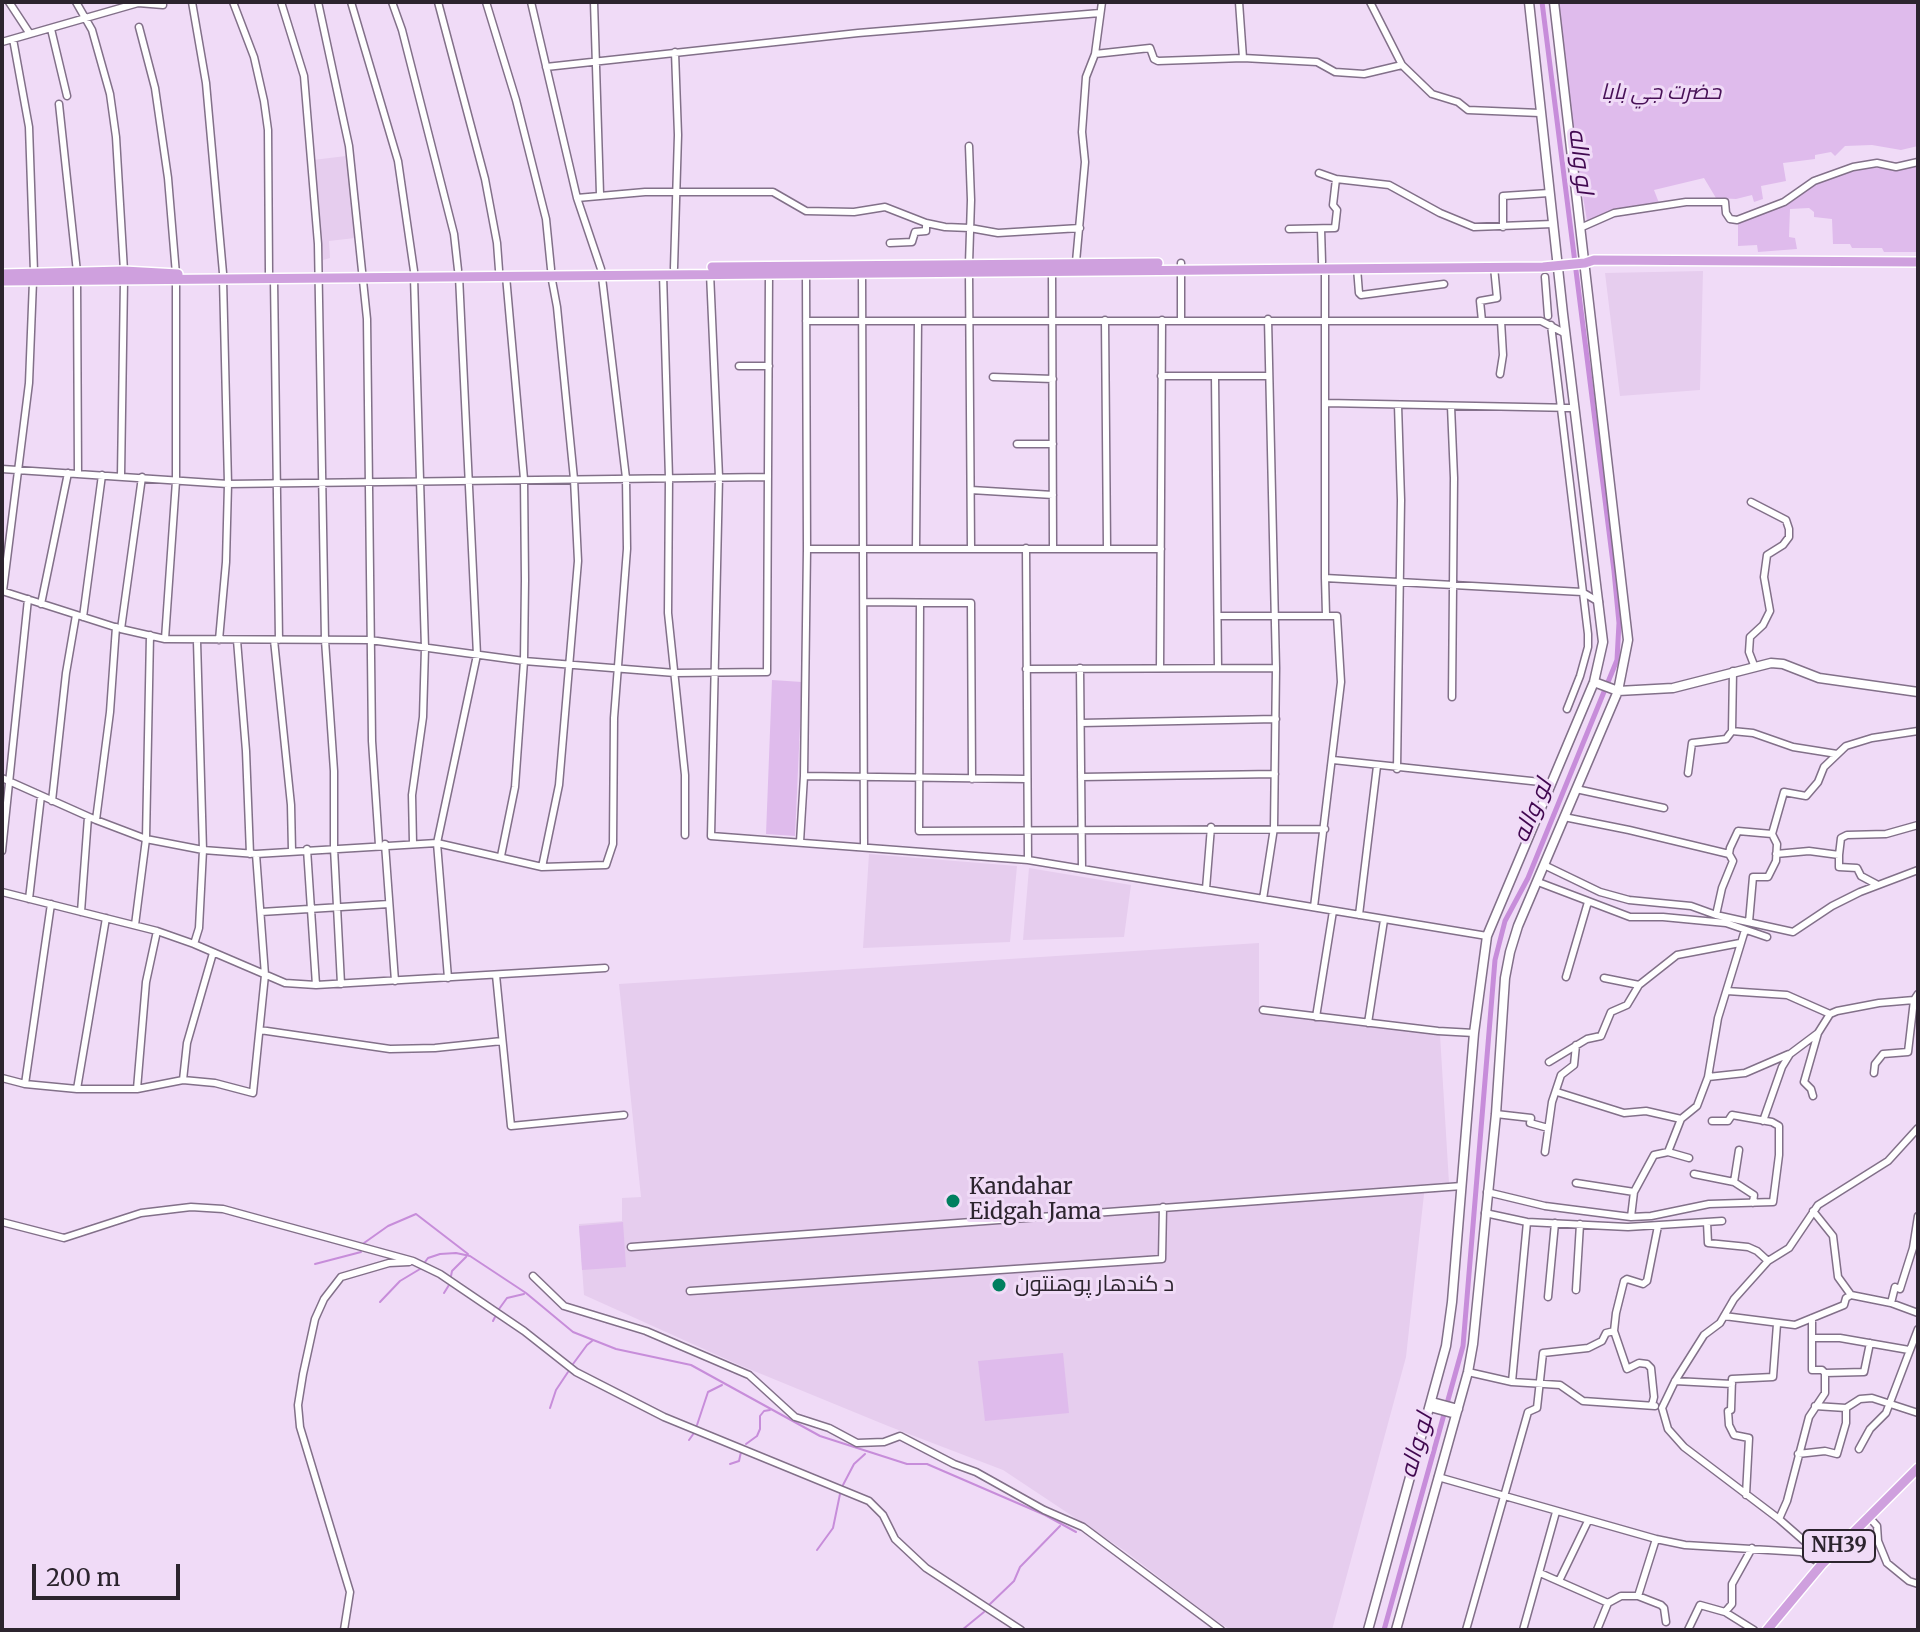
<!DOCTYPE html>
<meta charset="utf-8">
<style>
body{margin:0}
#map{position:relative;width:1920px;height:1632px;overflow:hidden;background:#f0dbf7;font-family:Merriweather,serif}
canvas{display:block}
.frame{position:absolute;inset:0;border:4px solid #2c242e;pointer-events:none}
.scale{position:absolute;left:32px;top:1564px;width:148px;height:36px;box-sizing:border-box;border:4px solid #2c242e;border-top:0;padding-left:10px;font-size:24px;line-height:28px;white-space:nowrap;color:#2c242e;-webkit-text-stroke:6px #f0dbf7;paint-order:stroke}
</style>
<div id="map">
<canvas width="1920" height="1632"></canvas>
<div class="frame"></div>
<div class="scale">200 m</div>
</div>
<script>
const g = document.querySelector('canvas').getContext('2d');
g.lineJoin = 'round';
function fill(path, color) {
  g.fillStyle = color;
  g.fill(path, 'evenodd');
}
function toPath(rows) {
  const path = new Path2D();
  for (const r of rows) {
    path.moveTo(r[0], r[1]);
    for (let i = 2; i < r.length; i += 2) path.lineTo(r[i], r[i + 1]);
  }
  return path;
}
function stroke(path, color, width, dash) {
  g.strokeStyle = color;
  g.lineWidth = width;
  g.lineCap = dash ? 'butt' : 'round';
  g.setLineDash(dash || []);
  g.stroke(path);
}
function drawText(font, color, halo, rows, align = 'center') {
  g.font = font + ' Merriweather,Cairo,serif';
  g.lineWidth = 6;
  g.setLineDash([]);
  g.textBaseline = 'middle';
  g.strokeStyle = halo;
  g.fillStyle = color;
  for (const [text, x, y, turn = 0] of rows) {
    g.save();
    g.translate(x, y);
    g.rotate((+turn || 0) * Math.PI / 180);
    g.textAlign = isNaN(turn) ? turn : align;
    if (halo) g.strokeText(text, 0, 0);
    g.fillText(text, 0, 0);
    g.restore();
  }
}
const built = toPath([
 [346,156,355,238,329,241,330,258,323,260,313,160],
 [1703,271,1700,390,1620,396,1605,273],
 [869,854,1017,866,1010,942,863,948],
 [1029,868,1131,885,1124,937,1023,940],
 [1259,943,1259,1013,1440,1035,1449,1183,1425,1185,1406,1357,1332,1630,1231,1630,1213,1619,1125,1551,1003,1470,888,1426,737,1364,584,1295,579,1224,622,1221,622,1198,641,1197,619,984]
]);
const green = toPath([
 [1559,2,1918,2,1918,146,1901,150,1872,145,1845,146,1835,156,1831,152,1815,155,1815,159,1783,163,1786,181,1761,186,1763,199,1754,202,1752,195,1736,199,1716,198,1704,178,1654,190,1659,203,1613,211,1587,221,1573,135],
 [1918,165,1918,252,1884,252,1882,248,1852,248,1850,244,1833,244,1832,219,1814,217,1814,212,1809,208,1790,209,1789,237,1795,238,1797,249,1758,252,1757,245,1738,246,1738,223,1785,204,1815,183,1868,167,1896,169],
 [772,680,802,682,795,836,766,834],
 [623,1222,626,1267,582,1270,579,1226],
 [1063,1353,1069,1413,985,1421,978,1361]
]);
const stream = toPath([
 [364,1243,388,1226,416,1214,468,1254],
 [425,1262,428,1258,440,1254,456,1253,470,1256,526,1293,573,1332,616,1349,691,1365,820,1436,907,1464,927,1464,1045,1515,1076,1532],
 [315,1264,361,1252],
 [451,1276,452,1271,466,1257],
 [444,1293,449,1285],
 [380,1302,400,1281,420,1269],
 [499,1309,507,1298,524,1294],
 [493,1321,495,1317],
 [573,1364,587,1345,592,1341],
 [550,1408,556,1390,568,1372],
 [697,1425,708,1392,722,1385],
 [689,1440,694,1433],
 [746,1444,757,1436,760,1429,760,1416,764,1411,770,1410],
 [730,1464,739,1461,741,1452],
 [843,1485,854,1464,865,1454],
 [817,1550,833,1528,840,1494],
 [989,1605,1014,1581,1020,1567,1060,1526],
 [962,1630,984,1612]
]);
const canal = toPath([
 [1384,1630,1463,1346,1495,960,1505,921,1528,878,1617,660,1619,623,1614,571,1542,2]
]);
const street = toPath([
 [9,2,30,34],
 [76,2,92,30,110,94,116,137,124,271],
 [192,2,206,83,223,273],
 [233,2,254,57,264,101,268,130,269,273],
 [281,2,304,76,318,244,325,640,334,771,334,848,341,984],
 [318,2,349,146,367,319,372,741,379,845],
 [351,2,398,161,414,271],
 [392,2,402,30,454,234,458,270],
 [438,2,485,179,497,243,499,270],
 [486,2,516,100,546,219,551,269],
 [594,2,600,194],
 [1239,2,1243,58],
 [1370,2,1402,65,1432,94,1458,102,1468,110,1540,113],
 [139,27,155,88,168,178,176,274],
 [51,29,67,96],
 [13,39,29,127,34,272],
 [2,42,138,3,163,5],
 [1095,54,1150,48,1154,59,1158,61,1243,58,1317,62,1335,72,1364,74,1402,65],
 [546,67,858,33,1100,13],
 [59,104,77,272],
 [1319,173,1336,179,1389,185,1440,213,1474,227,1553,224],
 [577,198,645,192,773,192,806,211,854,212,885,207,926,223,945,227,970,228,998,233,1080,228],
 [1503,227,1503,196,1549,193],
 [1580,228,1614,213,1686,202,1725,202,1726,213,1730,219,1737,220,1784,202,1814,181,1853,167,1877,163,1896,167,1918,162],
 [1289,229,1335,228,1337,210,1333,205,1336,179],
 [1321,229,1322,262],
 [890,243,912,242,915,232,926,231,926,223],
 [1076,262,1085,162,1082,132,1086,77,1095,54,1102,2],
 [969,264,971,200,969,146],
 [674,268,678,135,675,52],
 [1325,268,1325,578,1582,592,1599,602],
 [1357,268,1359,293,1361,295,1444,284],
 [1052,271,1053,548],
 [969,272,971,548],
 [710,273,719,477,711,836,1028,860,1487,936],
 [862,273,864,846],
 [663,274,669,478,668,613,685,775,685,835],
 [1545,277,1548,316],
 [274,279,279,640],
 [77,280,78,474],
 [1105,320,1107,547],
 [1181,320,1181,263],
 [806,321,1541,321,1566,334],
 [1482,321,1480,301,1497,298,1494,267],
 [1551,325,1588,634,1588,647,1580,676,1567,709],
 [739,366,769,366],
 [1500,374,1503,355,1501,321],
 [1161,376,1268,376],
 [1215,376,1218,668],
 [993,377,1053,379],
 [1326,403,1575,408],
 [1451,406,1454,478,1452,697],
 [1017,444,1053,444],
 [2,469,228,484,768,477],
 [121,476,124,280],
 [971,490,1053,495],
 [1751,502,1786,520,1789,529,1789,537,1783,545,1767,555,1764,577,1770,611,1763,625,1750,637,1749,652,1754,665],
 [916,548,918,321],
 [1026,548,1028,860],
 [807,549,1161,549],
 [1325,578,1326,615],
 [2,591,121,629,165,639,370,640,524,661,675,673,767,672,769,273],
 [3,591,29,383,33,281],
 [865,602,971,603,972,779],
 [920,603,919,831,1325,829],
 [41,604,68,473],
 [1218,616,1337,616,1341,682,1314,907],
 [83,617,102,475],
 [121,629,142,477],
 [165,639,176,481,176,280],
 [219,640,226,562,228,484,223,279],
 [237,640,246,751,250,854],
 [274,640,291,805,292,851],
 [1080,668,1082,869],
 [1160,668,1162,320],
 [1026,669,1276,668],
 [1081,723,1276,719],
 [1732,731,1753,733,1793,747,1837,754],
 [1333,760,1550,783],
 [1397,769,1401,500,1398,405],
 [1688,773,1692,743,1726,739,1732,731,1733,671],
 [804,776,1026,779],
 [1081,777,1275,774],
 [2,778,96,820,146,839,203,850,256,854,437,843,542,867,606,865,613,844,614,718,627,549,626,478,601,269,577,198,531,2],
 [1576,789,1664,808],
 [52,801,66,673,76,615],
 [1564,817,1629,830,1729,854],
 [96,820,110,712,116,627],
 [800,842,804,776,807,549,806,274],
 [413,843,412,795,423,717,425,648,414,277],
 [385,844,395,981],
 [307,849,316,985],
 [2,851,28,599],
 [1776,854,1809,851,1839,855,1839,867,1857,868,1861,876,1876,884],
 [1839,855,1841,838,1847,835,1886,834,1918,825],
 [501,856,515,787,524,661,525,580,524,479,506,276],
 [1544,865,1600,892,1629,900,1691,906,1716,915,1793,932,1832,906,1860,892,1918,870],
 [542,867,559,785,578,561,574,479,557,307,551,275],
 [1538,882,1630,917,1663,917,1726,923,1767,937],
 [1206,889,1211,827],
 [2,892,157,931,194,944,285,983,316,985,605,968],
 [29,899,41,796],
 [1263,899,1274,828,1276,668,1268,319],
 [81,912,88,817],
 [261,912,389,904],
 [1359,915,1377,766],
 [1716,915,1722,888,1733,861,1729,854,1730,848,1738,831,1772,834],
 [1749,922,1753,877,1768,877,1776,861,1777,844,1772,834,1784,792,1806,796,1818,782,1824,767,1846,746,1872,738,1918,731],
 [135,925,146,839,150,635],
 [194,944,199,928,203,850,197,641],
 [496,975,511,1126,624,1115],
 [1566,977,1588,902],
 [448,978,437,843,477,655,459,276],
 [1604,978,1639,985],
 [1727,991,1787,995,1830,1014],
 [1263,1010,1438,1031,1474,1033],
 [1316,1017,1333,911],
 [1368,1023,1384,920],
 [260,1030,390,1049,435,1048,502,1041],
 [1549,1062,1587,1039,1601,1036,1611,1012,1627,1005,1639,985,1677,955,1740,943],
 [1874,1073,1875,1064,1883,1054,1908,1052,1914,1000,1918,994],
 [1708,1077,1745,1073,1789,1054],
 [2,1078,25,1084,77,1089,137,1089,183,1080,215,1083,253,1093,265,975,256,854],
 [183,1080,187,1043,213,953],
 [25,1084,51,904],
 [77,1089,106,918],
 [137,1089,146,982,157,931],
 [1557,1092,1624,1113,1646,1111,1681,1119],
 [1813,1096,1811,1089,1804,1082,1818,1033],
 [1496,1114,1531,1118,1530,1123,1548,1128],
 [1763,1121,1782,1067,1790,1054,1818,1033,1830,1014,1837,1011,1879,1003,1914,1000],
 [1545,1152,1552,1102,1561,1075,1574,1065,1576,1045],
 [1668,1152,1689,1158],
 [1694,1174,1734,1182,1754,1195,1753,1203],
 [1734,1182,1739,1150],
 [1576,1183,1634,1192],
 [1487,1192,1545,1206,1631,1217,1651,1216,1709,1204,1773,1202,1779,1155,1779,1126,1772,1122,1732,1115,1728,1121,1712,1121],
 [1813,1211,1833,1236,1838,1277,1851,1295,1891,1303,1918,1313],
 [1485,1213,1527,1222,1628,1227,1722,1221],
 [1631,1217,1634,1192,1654,1155,1668,1152,1681,1119,1697,1106,1708,1077,1718,1018,1745,930],
 [2,1222,64,1238,141,1213,191,1207,223,1209,413,1261,440,1274,524,1331,576,1372,664,1417,869,1501,883,1515,895,1539,926,1568,1021,1630],
 [1707,1222,1708,1243,1748,1247,1757,1251,1768,1261],
 [631,1247,1462,1186],
 [533,1276,564,1306,646,1331,749,1375,795,1417,829,1428,857,1443,884,1442,900,1436,954,1464,976,1472,1044,1510,1083,1527,1221,1630],
 [1576,1290,1580,1224],
 [690,1291,1162,1259,1163,1207],
 [1548,1297,1555,1223],
 [1891,1303,1895,1287,1900,1289,1913,1248,1918,1216],
 [1724,1316,1795,1325,1844,1305,1846,1298,1851,1295],
 [1812,1318,1812,1370,1822,1370,1825,1373,1864,1372,1870,1343],
 [1813,1338,1840,1338,1909,1350],
 [1468,1372,1512,1382,1560,1385,1583,1401,1655,1406],
 [1675,1381,1732,1384],
 [1512,1382,1527,1222],
 [1652,1405,1654,1397,1651,1368,1647,1364,1639,1363,1627,1369,1614,1331,1616,1313,1624,1281,1627,1279,1643,1284,1647,1281,1658,1226],
 [1815,1406,1846,1408,1860,1399,1872,1398,1918,1413],
 [1859,1449,1870,1429,1886,1413,1918,1329],
 [1798,1454,1825,1451,1837,1454,1846,1423,1846,1408],
 [1438,1477,1656,1539,1685,1545,1801,1552,1822,1564],
 [1746,1495,1749,1438,1734,1435,1729,1425,1728,1411,1731,1410,1732,1379,1773,1377,1777,1324],
 [1868,1516,1877,1526,1878,1541,1887,1563,1909,1581,1918,1584],
 [1779,1519,1787,1501,1809,1417,1825,1393,1825,1373],
 [1826,1560,1779,1519,1684,1447,1668,1429,1662,1408,1675,1381,1704,1335,1720,1323,1734,1299,1768,1261,1789,1248,1818,1205,1888,1161,1918,1128],
 [1540,1573,1608,1603],
 [1559,1581,1588,1521],
 [1638,1596,1656,1539],
 [1725,1612,1732,1604,1732,1584,1752,1548],
 [344,1630,350,1592,300,1427,298,1405,303,1374,315,1319,324,1299,341,1277,389,1263,409,1262],
 [1466,1630,1528,1412,1537,1408,1543,1353,1588,1348,1602,1341,1606,1333,1614,1331],
 [1523,1630,1556,1512],
 [1597,1630,1608,1603,1621,1596,1638,1596,1661,1605,1664,1608,1666,1622],
 [1688,1630,1700,1605,1725,1612,1754,1630]
]);
const secondary = toPath([
 [1594,682,1618,691,1673,688,1771,663,1783,664,1819,678,1918,692],
 [1432,1402,1458,1409],
 [1430,1407,1456,1414],
 [1368,1630,1446,1346,1452,1302,1474,1033,1487,936,1594,682,1603,642,1563,314,1529,2],
 [1396,1630,1468,1372,1473,1344,1496,1114,1505,978,1510,952,1518,926,1618,691,1628,640,1554,2]
]);
const primary = toPath([
 [712,267,1158,263],
 [2,274,124,271,178,274],
 [2,281,1543,267,1585,263,1594,260,1918,262],
 [1767,1630,1822,1564,1918,1468]
]);
const markers = [
 [953,1201,8,"#007f5f"],
 [999,1285,8,"#007f5f"]
];
const shields = [
 [1839,1546,72]
];
const shieldNames = [
 ["NH39",1839,1546]
];
const parkNames = [
 ["حضرت جي بابا",1661,93]
];
const poiNames = [
 ["Kandahar",969,1188],
 ["Eidgah Jama",969,1213],
 ["د کندهار پوهنتون",1015,1285]
];
const waterNames = [
 ["لو واله",1580,161,83],
 ["لو واله",1533,811,-67],
 ["لو واله",1417,1446,-74]
];
fill(built, '#e6cdee');
fill(green, '#dfbbec');
stroke(stream, '#c78dda', 2);
stroke(canal, '#c78dda', 5);
stroke(street, '#827089', 9);
stroke(secondary, '#827089', 11);
stroke(primary, '#fff', 12);
stroke(street, '#fff', 6);
stroke(secondary, '#fff', 8);
stroke(primary, '#cfa0de', 9);
for (const [x, y, r, color] of markers) {
  const dot = new Path2D();
  dot.arc(x, y, r, 0, 2 * Math.PI);
  g.fillStyle = color;
  g.fill(dot);
  stroke(dot, '#f0dbf7', 3);
}
for (const [x, y, w] of shields) {
  const box = new Path2D();
  box.roundRect(x - w / 2, y - 16, w, 32, 6);
  g.fillStyle = '#f0dbf7';
  g.fill(box);
  stroke(box, '#2c242e', 2);
}
drawText('bold 20px', '#2c242e', null, shieldNames);
drawText('italic 22px', '#481157', '#f0dbf7', parkNames);
drawText('22px', '#2c242e', '#f0dbf7', poiNames, 'left');
drawText('italic 24px', '#410850', '#f0dbf7', waterNames);
</script>
